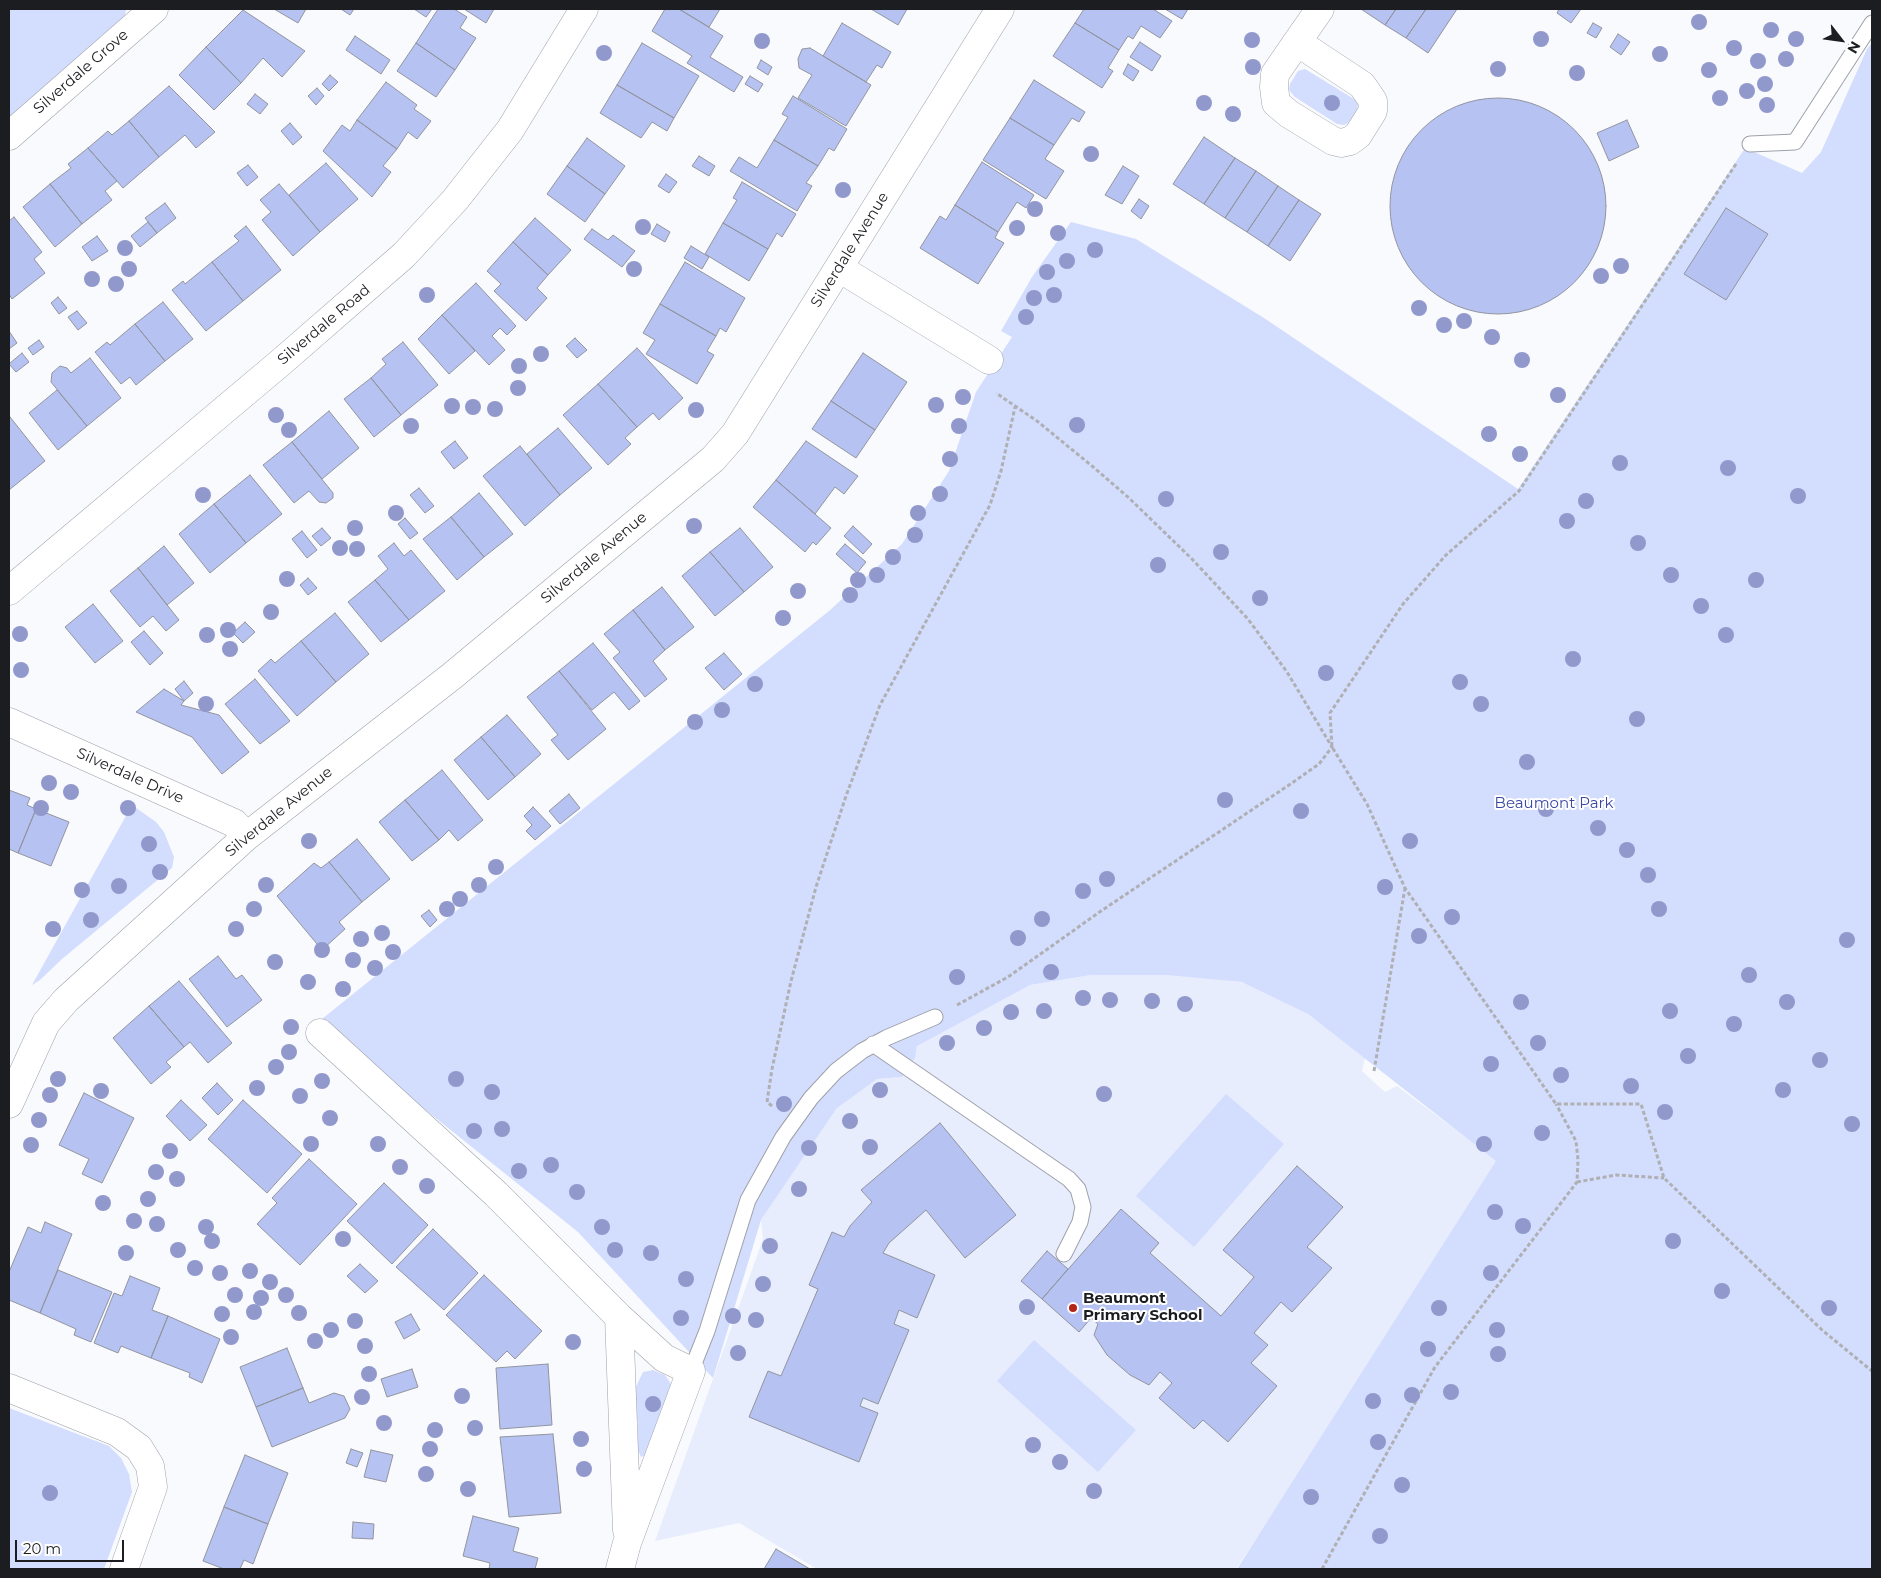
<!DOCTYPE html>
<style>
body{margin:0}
#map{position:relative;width:1881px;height:1578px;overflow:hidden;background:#f9fafe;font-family:Montserrat,sans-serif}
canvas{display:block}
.frame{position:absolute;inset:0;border:10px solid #1c1d21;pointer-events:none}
.north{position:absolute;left:1816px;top:15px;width:50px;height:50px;-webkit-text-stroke:4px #fff;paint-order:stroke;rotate:120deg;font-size:14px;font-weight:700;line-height:20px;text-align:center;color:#1c1d21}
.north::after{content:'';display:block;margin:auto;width:18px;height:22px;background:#1c1d21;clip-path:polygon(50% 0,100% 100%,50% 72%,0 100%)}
.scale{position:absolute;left:15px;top:1540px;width:109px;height:22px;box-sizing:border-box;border:2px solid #1c1d21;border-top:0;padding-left:6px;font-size:15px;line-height:18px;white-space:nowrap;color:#1c1d21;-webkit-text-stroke:4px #fff;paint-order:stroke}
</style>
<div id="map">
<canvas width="1881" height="1578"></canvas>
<div class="frame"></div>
<div class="north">N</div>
<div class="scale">20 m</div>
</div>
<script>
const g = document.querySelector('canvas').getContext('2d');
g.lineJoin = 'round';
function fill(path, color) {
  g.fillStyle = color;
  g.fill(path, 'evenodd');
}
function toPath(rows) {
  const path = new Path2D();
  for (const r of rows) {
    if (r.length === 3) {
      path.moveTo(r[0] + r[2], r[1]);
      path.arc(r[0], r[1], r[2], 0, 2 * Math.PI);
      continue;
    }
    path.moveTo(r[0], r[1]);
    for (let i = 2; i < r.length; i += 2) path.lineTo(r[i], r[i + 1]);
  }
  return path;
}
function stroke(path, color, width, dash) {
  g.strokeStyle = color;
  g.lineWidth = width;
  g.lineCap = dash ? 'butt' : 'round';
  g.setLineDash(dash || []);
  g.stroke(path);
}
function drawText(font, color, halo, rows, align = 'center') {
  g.font = font + ' Montserrat,sans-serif';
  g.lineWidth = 4;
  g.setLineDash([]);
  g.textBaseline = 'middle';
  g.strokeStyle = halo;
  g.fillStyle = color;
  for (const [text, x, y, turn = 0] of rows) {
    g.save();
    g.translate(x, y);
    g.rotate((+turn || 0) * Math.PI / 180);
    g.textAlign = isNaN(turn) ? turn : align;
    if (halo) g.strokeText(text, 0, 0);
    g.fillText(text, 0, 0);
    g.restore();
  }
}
const built = toPath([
 [1184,974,1253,984,1291,1001,1365,1058,1362,1071,1385,1092,1397,1086,1503,1165,1236,1569,817,1569,739,1523,655,1541,763,1239,761,1220,837,1108,858,1090,877,1079,902,1077,915,1058,917,1046,989,1004,1030,985,1091,975]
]);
const green = toPath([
 [9,9,126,9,125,17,9,119],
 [1872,43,1872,1569,1237,1569,1496,1161,1308,1014,1242,982,1168,975,1091,975,1030,985,917,1046,915,1058,902,1077,877,1079,837,1108,761,1220,713,1378,578,1232,317,1023,829,611,902,544,949,471,976,392,1012,337,1001,331,1032,277,1071,222,1136,239,1264,318,1518,489,1745,148,1802,173,1821,152,1867,49],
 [1305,69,1354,99,1358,104,1357,111,1350,122,1344,125,1337,124,1295,97,1289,90,1290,84,1298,71],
 [132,805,156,822,164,832,174,857,172,868,62,959,40,980,32,985],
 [1226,1094,1284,1144,1194,1247,1136,1196],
 [1034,1340,1136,1430,1098,1472,997,1381],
 [653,1370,665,1375,671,1384,646,1455,641,1457,638,1450,638,1423,633,1393,643,1372],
 [9,1408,109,1446,121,1458,129,1474,132,1492,104,1569,9,1569]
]);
const building = toPath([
 [274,9,306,9,298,23,274,9],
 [341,9,354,9,350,15,341,9],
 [414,9,432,9,426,17,414,9],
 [438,9,454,9,467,17,460,28,476,38,455,70,416,43,438,9],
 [464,9,494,9,486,23,464,9],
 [665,9,679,9,723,36,710,57,743,77,734,92,687,63,692,56,652,31,665,9],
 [679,9,720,9,709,27,679,9],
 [871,9,907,9,898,25,871,9],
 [1084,9,1153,9,1172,21,1160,38,1141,26,1133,39,1128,36,1119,50,1075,23,1084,9],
 [1165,9,1188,9,1182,19,1165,9],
 [1361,9,1396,9,1385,25,1361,9],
 [1396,9,1426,9,1406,38,1385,25,1396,9],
 [1426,9,1457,9,1428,53,1406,38,1426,9],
 [1559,9,1581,9,1571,23,1557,13,1559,9],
 [243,10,305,51,282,77,263,58,241,83,206,47,243,10],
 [842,23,891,52,882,68,877,65,866,82,823,56,842,23],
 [1075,23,1119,50,1108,68,1113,71,1102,88,1053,56,1075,23],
 [1593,23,1602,28,1596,38,1587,33,1593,23],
 [1618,34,1630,42,1621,55,1610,47,1618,34],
 [355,36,390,60,381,74,346,50,355,36],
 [1140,42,1161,56,1152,71,1130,57,1140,42],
 [416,43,455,70,436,97,397,71,416,43],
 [642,43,699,76,674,118,617,85,642,43],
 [206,47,241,83,214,110,179,75,206,47],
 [810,48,871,85,846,126,798,98,812,75,799,68,798,59,802,49,810,48],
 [761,60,772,67,768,75,757,68,761,60],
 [1128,64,1139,71,1133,81,1123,74,1128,64],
 [330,75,338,82,329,91,322,84,330,75],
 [750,76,763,84,758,92,745,84,750,76],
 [1034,80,1085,112,1079,122,1072,118,1054,145,1010,118,1034,80],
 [386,82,417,105,414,109,431,121,417,139,408,132,397,149,357,120,386,82],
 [617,85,674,118,667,131,652,122,641,138,600,113,617,85],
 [169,86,215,132,196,148,185,135,159,157,129,121,169,86],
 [317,88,324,96,316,105,308,96,317,88],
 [255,94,268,104,260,114,247,104,255,94],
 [793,96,847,129,834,151,829,148,818,166,774,140,788,117,782,114,793,96],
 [1498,206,108],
 [1010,118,1054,145,1045,159,1064,171,1046,199,983,160,1010,118],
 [357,120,397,149,383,166,391,172,372,197,323,151,342,125,350,131,357,120],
 [1627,120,1639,147,1609,161,1597,133,1627,120],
 [129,121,159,157,123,188,88,148,108,131,112,135,129,121],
 [290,123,302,137,293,145,281,131,290,123],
 [1204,137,1235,158,1204,204,1173,184,1204,137],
 [587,138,625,166,605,194,567,166,587,138],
 [774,140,818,166,806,183,812,186,797,211,730,171,739,157,757,168,774,140],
 [88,148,117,181,105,191,112,200,82,224,50,184,71,168,68,164,88,148],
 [699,156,715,166,709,176,692,166,699,156],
 [1235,158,1256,171,1225,218,1204,204,1235,158],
 [982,162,1034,195,1026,208,1017,202,998,232,955,205,982,162],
 [326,163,358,199,320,232,289,195,326,163],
 [248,165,258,177,247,186,237,173,248,165],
 [567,166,605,194,585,222,547,194,567,166],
 [1123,166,1139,176,1122,204,1105,195,1123,166],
 [1256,171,1278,186,1247,232,1225,218,1256,171],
 [666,174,677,182,669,193,658,186,666,174],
 [742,182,796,214,782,237,777,233,768,249,723,223,737,200,733,198,742,182],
 [50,184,82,224,55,247,23,207,50,184],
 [279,184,320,232,293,256,262,220,271,212,260,200,279,184],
 [1278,186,1299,200,1268,246,1247,232,1278,186],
 [1139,199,1149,206,1141,219,1131,211,1139,199],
 [1299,200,1321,214,1290,261,1268,246,1299,200],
 [165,203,176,218,157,233,145,218,165,203],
 [955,205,998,232,995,238,1004,243,978,284,920,248,940,216,946,220,955,205],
 [1726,208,1768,234,1726,300,1684,274,1726,208],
 [14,217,42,252,34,259,45,273,12,299,9,294,9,221,14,217],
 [535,218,571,250,548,275,513,242,535,218],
 [148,222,157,233,140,247,131,236,148,222],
 [723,223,768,249,749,281,705,254,723,223],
 [657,224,670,232,665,242,651,234,657,224],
 [246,226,281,270,243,301,212,262,239,241,234,236,246,226],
 [592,229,608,240,613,235,635,251,622,267,584,239,592,229],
 [97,236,108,251,92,261,82,247,97,236],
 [513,242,548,275,537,288,547,298,526,321,494,291,501,284,487,271,513,242],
 [691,246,709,257,702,269,684,258,691,246],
 [212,262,243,301,206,331,172,290,183,281,185,284,212,262],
 [685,262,745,298,726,332,720,328,716,336,660,304,685,262],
 [476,283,516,326,507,335,500,328,492,336,505,350,489,365,442,315,476,283],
 [58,297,67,308,59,314,51,303,58,297],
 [163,302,193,339,165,361,135,324,163,302],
 [660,304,716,336,707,351,714,355,697,384,646,354,655,340,643,333,660,304],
 [77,311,87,323,78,330,68,317,77,311],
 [442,315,475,351,449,374,418,339,442,315],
 [135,324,165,361,136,385,130,377,121,384,95,352,107,342,110,345,135,324],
 [9,331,17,343,9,349,9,331],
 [575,338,587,350,577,358,566,346,575,338],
 [39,340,44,347,33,355,28,348,39,340],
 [403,342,438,385,401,415,371,378,386,364,382,359,403,342],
 [637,348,683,398,659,420,653,413,637,427,598,384,637,348],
 [22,353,29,362,16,372,9,364,22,353],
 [863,353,907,382,875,430,831,401,863,353],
 [90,358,121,398,87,426,51,382,52,373,60,366,67,368,71,373,90,358],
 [371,378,401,415,374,437,344,399,371,378],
 [598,384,637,427,625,438,631,444,608,465,563,415,598,384],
 [57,390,87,426,58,450,29,413,57,390],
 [831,401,875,430,856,458,812,429,831,401],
 [329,411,359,448,322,479,292,442,329,411],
 [10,417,45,461,9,490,9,418,10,417],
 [558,428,592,468,560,495,527,454,558,428],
 [455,441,468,458,454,469,441,452,455,441],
 [806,441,858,476,844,494,835,487,815,514,776,480,806,441],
 [292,442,333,493,333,498,326,503,319,502,309,491,294,503,263,465,292,442],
 [520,446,560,495,525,526,483,476,520,446],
 [250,475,282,514,246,543,214,504,250,475],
 [776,480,831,528,816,545,813,542,805,552,753,507,776,480],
 [419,488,434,506,425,513,410,495,419,488],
 [479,493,513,534,484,557,451,517,479,493],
 [214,504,246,543,210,573,179,534,214,504],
 [451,517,484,557,457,580,423,539,451,517],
 [405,518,418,533,410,539,398,524,405,518],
 [853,526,872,544,863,554,844,536,853,526],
 [322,528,331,538,321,546,312,536,322,528],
 [740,528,773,567,744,592,710,552,740,528],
 [302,531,317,550,307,558,292,539,302,531],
 [394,543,404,556,411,550,445,591,409,620,375,580,388,569,378,556,394,543],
 [845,544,866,562,857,573,836,554,845,544],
 [164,546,194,583,167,605,138,568,164,546],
 [710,552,744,592,715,616,682,576,710,552],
 [138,568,179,620,166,631,153,616,140,627,110,591,138,568],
 [308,578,317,588,308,595,300,585,308,578],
 [375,580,409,620,381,642,348,602,375,580],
 [662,587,694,627,665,650,633,610,662,587],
 [93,604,123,641,95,663,65,627,93,604],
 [633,610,665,650,653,661,667,679,645,697,613,658,620,652,604,634,633,610],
 [335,613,369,654,336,682,301,641,335,613],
 [245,622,255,632,243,643,233,633,245,622],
 [144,631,163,653,150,665,131,642,144,631],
 [301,641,336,682,297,716,258,671,271,659,275,663,301,641],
 [593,643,640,701,629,710,614,692,592,710,559,671,593,643],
 [724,653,742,674,724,690,705,668,724,653],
 [559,671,606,729,568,760,551,740,558,735,527,697,559,671],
 [255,679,290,721,260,744,225,704,255,679],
 [184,681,193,693,184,701,175,689,184,681],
 [164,689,184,701,181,705,219,715,249,752,222,774,192,737,136,712,164,689],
 [507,715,541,754,515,777,481,737,507,715],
 [481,737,515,777,488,800,454,760,481,737],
 [442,770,483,820,458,841,449,830,439,840,405,800,442,770],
 [9,790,30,798,27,805,36,809,18,853,9,849,9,790],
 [569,794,580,808,560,824,549,811,569,794],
 [405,800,439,840,412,861,379,822,405,800],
 [533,807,551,826,535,840,526,831,532,825,524,816,533,807],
 [36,809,69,822,51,866,18,853,36,809],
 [357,839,390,879,362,902,329,862,357,839],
 [329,862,362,902,339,922,345,929,322,950,277,896,314,863,321,868,329,862],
 [429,910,437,920,430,927,421,916,429,910],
 [218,956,236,979,242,975,262,1000,227,1027,189,979,218,956],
 [179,981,232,1043,208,1063,190,1042,184,1047,149,1006,179,981],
 [149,1006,184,1047,166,1062,171,1067,151,1084,113,1038,149,1006],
 [217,1083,233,1100,218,1115,202,1098,217,1083],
 [84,1093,134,1118,102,1183,82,1174,89,1159,59,1145,84,1093],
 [181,1100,207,1125,190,1141,166,1116,181,1100],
 [243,1100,302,1154,267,1193,208,1139,243,1100],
 [940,1123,1016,1215,965,1258,926,1210,889,1243,883,1253,935,1275,917,1318,899,1310,894,1324,909,1330,878,1404,863,1398,860,1406,878,1413,859,1462,749,1417,768,1371,781,1376,818,1289,809,1285,832,1232,844,1237,850,1226,872,1202,861,1190,940,1123],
 [309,1159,357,1204,300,1265,257,1224,277,1203,272,1198,309,1159],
 [1297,1166,1343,1207,1307,1247,1332,1268,1292,1312,1281,1302,1254,1333,1268,1345,1251,1363,1277,1386,1228,1442,1203,1420,1194,1429,1159,1398,1172,1383,1160,1372,1149,1385,1130,1375,1107,1355,1094,1335,1098,1324,1091,1318,1079,1332,1042,1299,1121,1209,1159,1243,1150,1253,1221,1316,1254,1277,1223,1250,1297,1166],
 [384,1183,428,1225,392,1264,347,1221,384,1183],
 [45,1222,72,1234,40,1313,9,1300,9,1272,28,1227,41,1233,45,1222],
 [433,1229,478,1273,444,1310,396,1267,433,1229],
 [1047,1251,1068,1269,1042,1299,1021,1281,1047,1251],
 [360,1264,378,1281,365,1293,347,1276,360,1264],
 [58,1270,112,1292,91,1342,74,1335,76,1329,40,1313,58,1270],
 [484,1275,542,1331,515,1359,507,1351,496,1362,446,1315,484,1275],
 [130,1276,160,1288,152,1310,168,1316,151,1358,121,1346,118,1353,94,1343,114,1293,122,1296,130,1276],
 [411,1314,420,1330,404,1339,395,1322,411,1314],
 [168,1316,220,1339,202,1383,189,1377,190,1373,151,1358,168,1316],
 [287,1348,303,1388,256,1407,240,1367,287,1348],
 [548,1364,552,1425,500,1429,496,1368,548,1364],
 [412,1369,418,1387,387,1397,381,1379,412,1369],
 [303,1388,309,1403,334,1393,344,1396,350,1409,345,1418,272,1447,256,1407,303,1388],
 [553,1434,561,1513,509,1517,500,1437,553,1434],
 [351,1449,363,1453,357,1467,346,1463,351,1449],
 [371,1450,393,1455,386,1482,364,1477,371,1450],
 [245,1455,288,1473,268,1524,224,1507,245,1455],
 [224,1507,268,1524,253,1564,244,1560,240,1569,224,1569,203,1561,224,1507],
 [473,1516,519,1528,513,1551,538,1558,535,1569,489,1569,490,1563,463,1556,473,1516],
 [353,1522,374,1524,373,1539,352,1538,353,1522],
 [776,1549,810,1569,764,1569,776,1549]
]);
const path = toPath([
 [1736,164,1519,491,1446,555,1403,604,1330,713,1332,747,1367,804,1405,888,1556,1104,1641,1104,1664,1178,1822,1330,1872,1371],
 [957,1005,1008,977,1101,911,1289,785,1319,764,1332,747,1287,672,1248,619,1192,559,1129,498,1092,466,1037,421,996,393],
 [1374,1071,1405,888],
 [772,1106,767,1102,772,1069,791,981,816,887,846,796,880,705,990,505,1001,471,1015,407],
 [1577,1182,1616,1175,1664,1178],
 [1322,1569,1435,1367,1577,1182,1578,1160,1576,1141,1556,1104]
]);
const service = toPath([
 [1750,144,1795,142,1872,23],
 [873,1044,1069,1179,1078,1189,1083,1207,1080,1222,1064,1254],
 [691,1371,707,1331,748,1200,783,1137,811,1098,836,1071,862,1051,886,1038,935,1017]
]);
const minor = toPath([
 [1297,42,1362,85,1373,101,1373,111,1358,135,1350,141,1341,143,1333,141,1289,114,1276,103,1274,87,1275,74,1297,42,1320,9],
 [9,136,154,9],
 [839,268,989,360],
 [9,591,280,363,404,255,455,200,510,130,584,9],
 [9,722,234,823,247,836],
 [320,1033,496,1194,619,1317,664,1358,691,1371,627,1543,620,1569],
 [9,1104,46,1023,66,1000,247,836,452,676,713,459,735,434,1000,9],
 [619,1317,627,1530],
 [9,1388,117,1432,139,1448,150,1466,153,1487,124,1569]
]);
const trees = [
 [1699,22],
 [1771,30],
 [1541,39],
 [1796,39],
 [1252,40],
 [762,41],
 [1734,48],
 [604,53],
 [1660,54],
 [1786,59],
 [1758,61],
 [1253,67],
 [1498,69],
 [1709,70],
 [1577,73],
 [1765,84],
 [1747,91],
 [1720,98],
 [1204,103],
 [1332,103],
 [1767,105],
 [1233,114],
 [1091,154],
 [843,190],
 [1035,209],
 [643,227],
 [1017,228],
 [1058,233],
 [125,248],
 [1095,250],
 [1067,261],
 [1621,266],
 [129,269],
 [634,269],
 [1047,272],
 [1601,276],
 [92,279],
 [116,284],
 [427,295],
 [1054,295],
 [1034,298],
 [1419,308],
 [1026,317],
 [1464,321],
 [1444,325],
 [1492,337],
 [541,354],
 [1522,360],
 [519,366],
 [518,388],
 [1558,395],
 [963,397],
 [936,405],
 [452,406],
 [473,407],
 [495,409],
 [696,410],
 [276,415],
 [1077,425],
 [411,426],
 [959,426],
 [289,430],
 [1489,434],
 [1520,454],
 [950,459],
 [1620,463],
 [1728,468],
 [940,494],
 [203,495],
 [1798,496],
 [1166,499],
 [1586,501],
 [396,513],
 [918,513],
 [1567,521],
 [694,526],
 [355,528],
 [915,535],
 [1638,543],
 [340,548],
 [357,549],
 [1221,552],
 [893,557],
 [1158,565],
 [877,575],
 [1671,575],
 [287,579],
 [858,580],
 [1756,580],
 [798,591],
 [850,595],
 [1260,598],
 [1701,606],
 [271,612],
 [783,618],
 [228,630],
 [20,634],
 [207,635],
 [1726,635],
 [230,649],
 [1573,659],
 [21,670],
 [1326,673],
 [1460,682],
 [755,684],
 [206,704],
 [1481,704],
 [722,710],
 [1637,719],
 [695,722],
 [1527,762],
 [49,783],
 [71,792],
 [1225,800],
 [41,808],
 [128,808],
 [1546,809],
 [1301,811],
 [1598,828],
 [309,841],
 [1410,841],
 [149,844],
 [1627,850],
 [496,867],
 [160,872],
 [1648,875],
 [1107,879],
 [266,885],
 [479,885],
 [119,886],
 [1385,887],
 [82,890],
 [1083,891],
 [460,899],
 [254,909],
 [447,909],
 [1659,909],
 [1452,917],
 [1042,919],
 [91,920],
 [53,929],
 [236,929],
 [382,933],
 [1419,936],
 [1018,938],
 [361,939],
 [1847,940],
 [322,950],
 [393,952],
 [353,960],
 [275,962],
 [375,968],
 [1051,972],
 [1749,975],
 [957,977],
 [308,982],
 [343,989],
 [1083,998],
 [1110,1000],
 [1152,1001],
 [1521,1002],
 [1787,1002],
 [1185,1004],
 [1044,1011],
 [1670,1011],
 [1011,1012],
 [1734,1024],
 [291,1027],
 [984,1028],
 [947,1043],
 [1538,1043],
 [289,1052],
 [1688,1056],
 [1820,1060],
 [1491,1064],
 [276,1067],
 [1561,1075],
 [58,1079],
 [456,1079],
 [322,1081],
 [1631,1086],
 [257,1088],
 [880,1090],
 [1783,1090],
 [101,1091],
 [492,1092],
 [1104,1094],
 [50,1095],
 [300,1096],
 [784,1104],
 [1665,1112],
 [330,1118],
 [39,1120],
 [850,1121],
 [1852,1124],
 [502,1129],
 [474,1131],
 [1542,1133],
 [311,1144],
 [378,1144],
 [1484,1144],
 [31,1145],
 [870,1147],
 [809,1148],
 [170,1151],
 [551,1165],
 [400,1167],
 [519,1171],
 [156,1172],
 [177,1179],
 [427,1186],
 [799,1189],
 [577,1192],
 [148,1199],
 [103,1203],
 [1495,1212],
 [134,1221],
 [157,1224],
 [1523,1226],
 [206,1227],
 [602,1227],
 [343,1239],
 [212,1241],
 [1673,1241],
 [770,1246],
 [178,1250],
 [615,1250],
 [126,1253],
 [651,1253],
 [195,1268],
 [250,1271],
 [220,1273],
 [1491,1273],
 [686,1279],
 [270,1282],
 [763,1284],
 [1722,1291],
 [235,1295],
 [286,1295],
 [261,1298],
 [1027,1307],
 [1439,1308],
 [1829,1308],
 [254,1312],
 [299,1313],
 [222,1314],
 [733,1316],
 [681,1318],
 [756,1320],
 [355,1321],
 [331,1330],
 [1497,1330],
 [231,1337],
 [315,1341],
 [573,1342],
 [365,1346],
 [1428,1349],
 [738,1353],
 [1498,1354],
 [369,1374],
 [1451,1392],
 [1412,1395],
 [462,1396],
 [362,1397],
 [1373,1401],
 [653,1404],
 [384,1423],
 [475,1428],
 [435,1430],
 [581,1439],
 [1378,1442],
 [1033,1445],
 [430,1449],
 [1060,1462],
 [584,1469],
 [426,1474],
 [1402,1485],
 [468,1489],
 [1094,1491],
 [50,1493],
 [1311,1497],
 [1380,1536]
];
const markers = [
 [1073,1308,5,"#b32516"]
];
const streetNames = [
 ["Silverdale Grove",81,72,-41],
 ["Silverdale Avenue",850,250,-58],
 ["Silverdale Road",324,325,-40],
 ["Silverdale Avenue",594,558,-40],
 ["Silverdale Drive",130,776,24],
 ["Silverdale Avenue",279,812,-39]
];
const parkNames = [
 ["Beaumont Park",1554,804]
];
const poiNames = [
 ["Beaumont",1083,1299],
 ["Primary School",1083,1316]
];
fill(built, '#e8edfe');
fill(green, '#d3ddfd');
fill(building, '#b5c2f2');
stroke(building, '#92959e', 1);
stroke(service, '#9ea1aa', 17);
stroke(minor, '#9ea1aa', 29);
stroke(path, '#afb0b4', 3, [4, 2.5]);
stroke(service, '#fff', 15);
stroke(minor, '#fff', 28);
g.fillStyle = '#9098cc';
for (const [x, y] of trees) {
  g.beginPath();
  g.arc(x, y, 8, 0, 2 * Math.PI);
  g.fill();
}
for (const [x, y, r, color] of markers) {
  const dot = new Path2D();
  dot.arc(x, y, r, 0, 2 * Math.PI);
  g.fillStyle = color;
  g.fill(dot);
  stroke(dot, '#fff', 2);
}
drawText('15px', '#1c1d21', '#fff', streetNames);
drawText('15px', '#3b48a3', '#fff', parkNames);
drawText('bold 15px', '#1c1d21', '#fff', poiNames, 'left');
</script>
